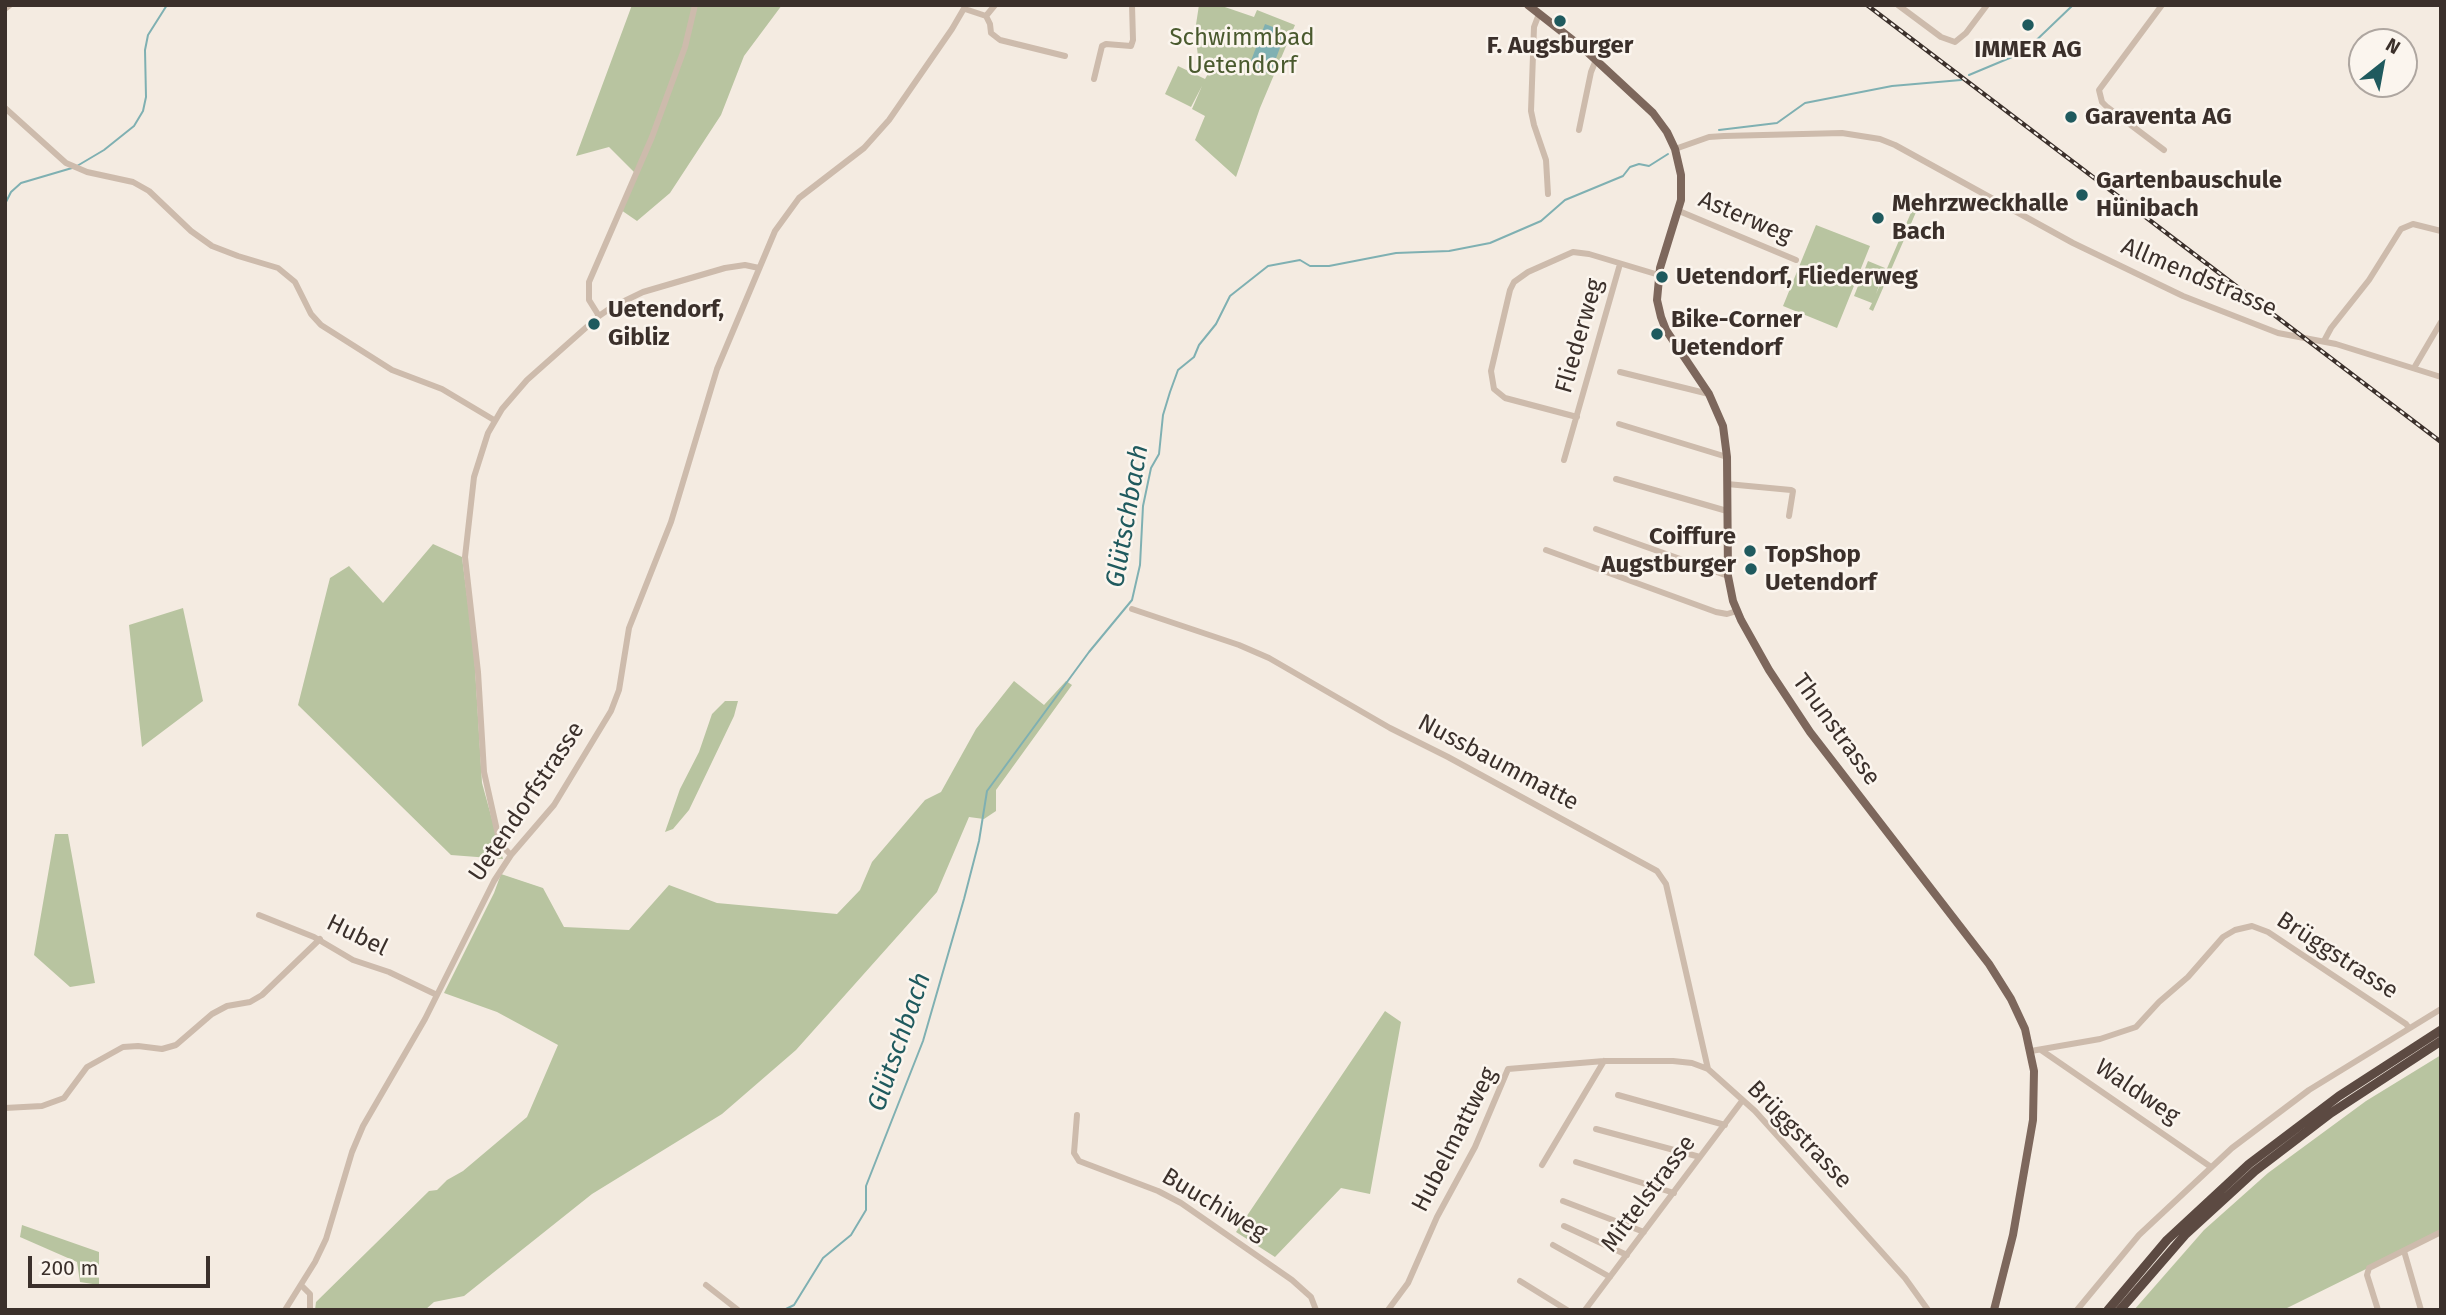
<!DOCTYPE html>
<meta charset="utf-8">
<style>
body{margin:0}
#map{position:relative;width:2446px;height:1315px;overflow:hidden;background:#f4ebe1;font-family:"Fira Sans",sans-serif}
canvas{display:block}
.frame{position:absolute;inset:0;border:7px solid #3b302b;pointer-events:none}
.north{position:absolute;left:2348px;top:28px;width:70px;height:70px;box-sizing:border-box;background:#fbf5ee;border:2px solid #aea6a0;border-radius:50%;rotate:31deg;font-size:19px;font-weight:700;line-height:28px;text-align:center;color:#3b302b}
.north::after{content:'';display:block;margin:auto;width:24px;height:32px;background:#1f5a5e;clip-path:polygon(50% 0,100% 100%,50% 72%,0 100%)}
.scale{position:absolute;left:28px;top:1256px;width:182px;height:32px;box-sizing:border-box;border:4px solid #3b302b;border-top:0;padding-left:9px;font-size:21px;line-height:24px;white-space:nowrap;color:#3b302b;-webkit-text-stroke:5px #fbf5ee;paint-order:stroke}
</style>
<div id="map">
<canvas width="2446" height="1315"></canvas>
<div class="frame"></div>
<div class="north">N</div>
<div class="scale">200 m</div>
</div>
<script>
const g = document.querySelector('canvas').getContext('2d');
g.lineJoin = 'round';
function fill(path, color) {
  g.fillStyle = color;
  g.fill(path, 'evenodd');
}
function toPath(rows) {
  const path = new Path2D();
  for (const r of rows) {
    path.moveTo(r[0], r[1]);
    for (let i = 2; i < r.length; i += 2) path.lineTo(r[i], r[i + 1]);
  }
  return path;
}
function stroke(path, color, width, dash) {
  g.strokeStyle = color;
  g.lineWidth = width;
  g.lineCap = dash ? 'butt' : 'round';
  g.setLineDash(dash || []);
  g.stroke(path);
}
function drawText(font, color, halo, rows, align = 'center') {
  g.font = font + ' "Fira Sans",sans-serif';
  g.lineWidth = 5;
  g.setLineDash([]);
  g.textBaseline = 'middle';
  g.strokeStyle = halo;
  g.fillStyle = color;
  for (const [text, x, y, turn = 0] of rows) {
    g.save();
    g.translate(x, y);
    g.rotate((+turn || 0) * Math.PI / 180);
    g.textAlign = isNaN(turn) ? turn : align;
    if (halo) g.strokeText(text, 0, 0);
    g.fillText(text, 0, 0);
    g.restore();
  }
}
const green = toPath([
 [632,5,782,5,744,56,721,115,670,193,637,221,621,210,636,174,609,147,576,156],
 [1199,5,1219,5,1254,17,1257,10,1295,25,1260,108,1236,177,1195,140,1205,116,1192,109,1202,86,1191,107,1165,94,1178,66,1205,79,1209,72,1199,65,1195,31],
 [1916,201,1920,203,1873,311,1869,309,1872,303,1854,296,1868,261,1885,268,1876,294],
 [1816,225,1870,246,1837,328,1783,306],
 [433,544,462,557,474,651,482,783,503,859,451,855,298,705,330,578,349,566,383,603],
 [183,608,203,701,142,747,129,625],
 [1014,681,1044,705,1066,681,1072,685,996,790,996,811,984,819,969,817,937,892,796,1050,722,1114,592,1194,464,1296,434,1302,425,1310,315,1310,316,1302,429,1191,437,1190,447,1180,463,1171,527,1117,558,1045,497,1012,444,993,494,893,501,874,543,888,564,927,629,930,669,885,717,903,837,914,860,890,872,862,925,800,941,792,976,729],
 [725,701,738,701,734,716,689,810,673,829,665,832,680,789,699,752,712,714],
 [55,834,68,834,95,983,70,987,34,955],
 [1385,1011,1401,1022,1370,1194,1341,1188,1275,1257,1236,1232],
 [2441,1055,2441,1232,2283,1310,2134,1310,2204,1230,2268,1173,2366,1101],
 [22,1225,99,1252,99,1285,80,1282,77,1262,20,1237]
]);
const water = toPath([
 [1265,24,1286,32,1270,74,1249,66]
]);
const stream = toPath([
 [1969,75,2024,52,2073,5],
 [1719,130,1777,123,1805,103,1892,86,1961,80],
 [77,166,104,150,134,126,143,111,146,97,145,50,148,35,167,5],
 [5,204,11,192,21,183,72,168],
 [784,1310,794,1305,823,1258,851,1235,866,1210,866,1186,923,1041,964,899,979,841,987,791,1089,652,1132,600,1140,565,1143,506,1151,468,1159,454,1163,415,1170,392,1178,370,1194,357,1199,345,1216,324,1230,296,1268,266,1300,260,1310,266,1329,266,1396,253,1449,251,1490,243,1541,221,1565,200,1623,176,1630,167,1639,164,1649,166,1668,154]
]);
const minor = toPath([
 [1898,5,1941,37,1955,42,1966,33,1987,5],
 [2162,5,2099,90,2102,102,2107,107,2164,150],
 [5,9,10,5],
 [965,9,986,16,990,24,991,33,1000,40,1065,56],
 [1539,14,1534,27,1531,111,1534,125,1546,160,1548,194],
 [986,16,995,5],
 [1094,79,1102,46,1106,44,1131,46,1133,40,1132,5],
 [5,108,66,163,87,172,133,182,149,191,191,231,212,246,238,256,278,268,295,282,311,314,321,325,392,370,442,389,494,420],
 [1579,130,1591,72,1596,60],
 [1675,149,1709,137,1724,136,1842,133,1880,139,1895,145,2073,243,2183,296,2278,333,2336,344,2441,377],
 [1679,211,1796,260],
 [599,316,589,300,589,282,652,137,685,47,695,5],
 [2324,341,2331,328,2369,280,2401,229,2413,224,2441,231],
 [2414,368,2441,322],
 [1620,372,1709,394],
 [1577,417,1505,398,1494,389,1491,371,1510,290,1514,282,1528,272,1573,252,1589,254,1659,275],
 [1619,424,1727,457],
 [1564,460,1620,264],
 [1616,479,1727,511],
 [1727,484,1791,490,1793,491,1789,516],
 [1596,529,1728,576],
 [1546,550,1716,612,1727,614,1737,611],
 [1132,609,1239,645,1269,658,1390,728,1448,757,1657,871,1666,884,1708,1069],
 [511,855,500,844,484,772,478,672,465,557,474,477,488,433,502,409,527,380,599,316,612,307,643,292,725,268,745,265,759,268],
 [259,915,314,937,353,960,389,972,437,995],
 [2041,1050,2211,1167],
 [2031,1051,2100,1039,2136,1027,2159,1002,2188,977,2223,937,2235,930,2252,926,2268,932,2406,1024,2409,1028],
 [1618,1095,1725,1125],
 [5,1108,42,1106,64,1098,87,1067,123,1047,138,1046,162,1049,176,1045,212,1014,227,1006,250,1002,262,995,320,939],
 [1077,1115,1074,1153,1079,1161,1158,1191,1181,1203,1292,1280,1311,1297,1316,1310],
 [1596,1129,1700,1157],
 [1576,1162,1674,1193],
 [1542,1165,1604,1061],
 [1563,1201,1644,1232],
 [1564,1226,1627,1255],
 [1553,1245,1610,1277],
 [2404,1251,2421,1310],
 [1520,1281,1567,1310],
 [301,1285,310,1294,310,1310],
 [706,1285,738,1310],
 [285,1310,315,1262,326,1239,352,1152,363,1126,425,1019,494,881,511,855,554,805,611,711,619,690,629,628,671,522,717,369,775,231,799,198,864,148,889,120,952,29,966,5],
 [1388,1310,1408,1283,1437,1217,1475,1147,1508,1069,1604,1061,1673,1061,1692,1063,1708,1069,1755,1111,1905,1278,1928,1310],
 [1585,1310,1742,1101],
 [2077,1310,2139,1235,2232,1148,2309,1090,2441,1009],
 [2378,1310,2367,1275,2369,1268,2441,1232]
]);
const major = toPath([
 [1528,5,1584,49,1653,113,1667,132,1675,149,1681,175,1681,200,1660,268,1657,300,1661,317,1666,330,1709,394,1723,426,1727,457,1728,576,1733,601,1741,620,1769,670,1810,732,1989,964,2011,999,2025,1029,2034,1071,2033,1120,2013,1235,1994,1310]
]);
const highway = toPath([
 [2108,1310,2167,1240,2249,1164,2339,1096,2441,1030],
 [2120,1310,2185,1235,2255,1171,2331,1113,2441,1041]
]);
const rail = toPath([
 [1867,5,2441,442]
]);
const markers = [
 [1560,21,7,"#1f5a5e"],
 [2028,25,7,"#1f5a5e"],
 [2071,117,7,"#1f5a5e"],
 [2082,195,7,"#1f5a5e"],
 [1878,218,7,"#1f5a5e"],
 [1662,277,7,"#1f5a5e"],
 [594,324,7,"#1f5a5e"],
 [1657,334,7,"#1f5a5e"],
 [1750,551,7,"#1f5a5e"],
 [1751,569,7,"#1f5a5e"]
];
const parkNames = [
 ["Schwimmbad",1242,38],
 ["Uetendorf",1242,66]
];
const poiNames = [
 ["F. Augsburger",1560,46,"center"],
 ["IMMER AG",2028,50,"center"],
 ["Garaventa AG",2085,117],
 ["Gartenbauschule",2096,181],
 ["Hünibach",2096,209],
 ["Mehrzweckhalle",1892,204],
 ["Bach",1892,232],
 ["Uetendorf, Fliederweg",1676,277],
 ["Uetendorf,",608,310],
 ["Gibliz",608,338],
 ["Bike-Corner",1671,320],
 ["Uetendorf",1671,348],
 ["Coiffure",1736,537,"right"],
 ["Augstburger",1736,565,"right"],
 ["TopShop",1765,555],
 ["Uetendorf",1765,583]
];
const streetNames = [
 ["Asterweg",1745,218,23],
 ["Allmendstrasse",2199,278,23],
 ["Fliederweg",1580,336,-74],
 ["Thunstrasse",1836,730,54],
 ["Nussbaummatte",1498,763,28],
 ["Uetendorfstrasse",527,802,-56],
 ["Hubel",357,936,26],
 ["Brüggstrasse",2337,956,33],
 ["Waldweg",2137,1092,34],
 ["Brüggstrasse",1799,1135,46],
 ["Hubelmattweg",1455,1140,-63],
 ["Mittelstrasse",1649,1194,-53],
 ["Buuchiweg",1214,1205,31]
];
const waterNames = [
 ["Glütschbach",1128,516,-80],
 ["Glütschbach",900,1042,-71]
];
fill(green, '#b8c4a0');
fill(water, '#7fb0b2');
stroke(stream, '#7fb0b2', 2);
stroke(minor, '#cdbbac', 6);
stroke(major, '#7d675c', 8);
stroke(highway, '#5c4a42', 9);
stroke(rail, '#3b302b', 4.5);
stroke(rail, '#fbf5ee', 2, [5]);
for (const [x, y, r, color] of markers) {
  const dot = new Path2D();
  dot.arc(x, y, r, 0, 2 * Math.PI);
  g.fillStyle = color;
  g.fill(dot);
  stroke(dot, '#fbf5ee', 2.5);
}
drawText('24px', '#4a5a2e', '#fbf5ee', parkNames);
drawText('bold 24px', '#3b302b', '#fbf5ee', poiNames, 'left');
drawText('24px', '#3b302b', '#fbf5ee', streetNames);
drawText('italic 26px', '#1f5a5e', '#fbf5ee', waterNames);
</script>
